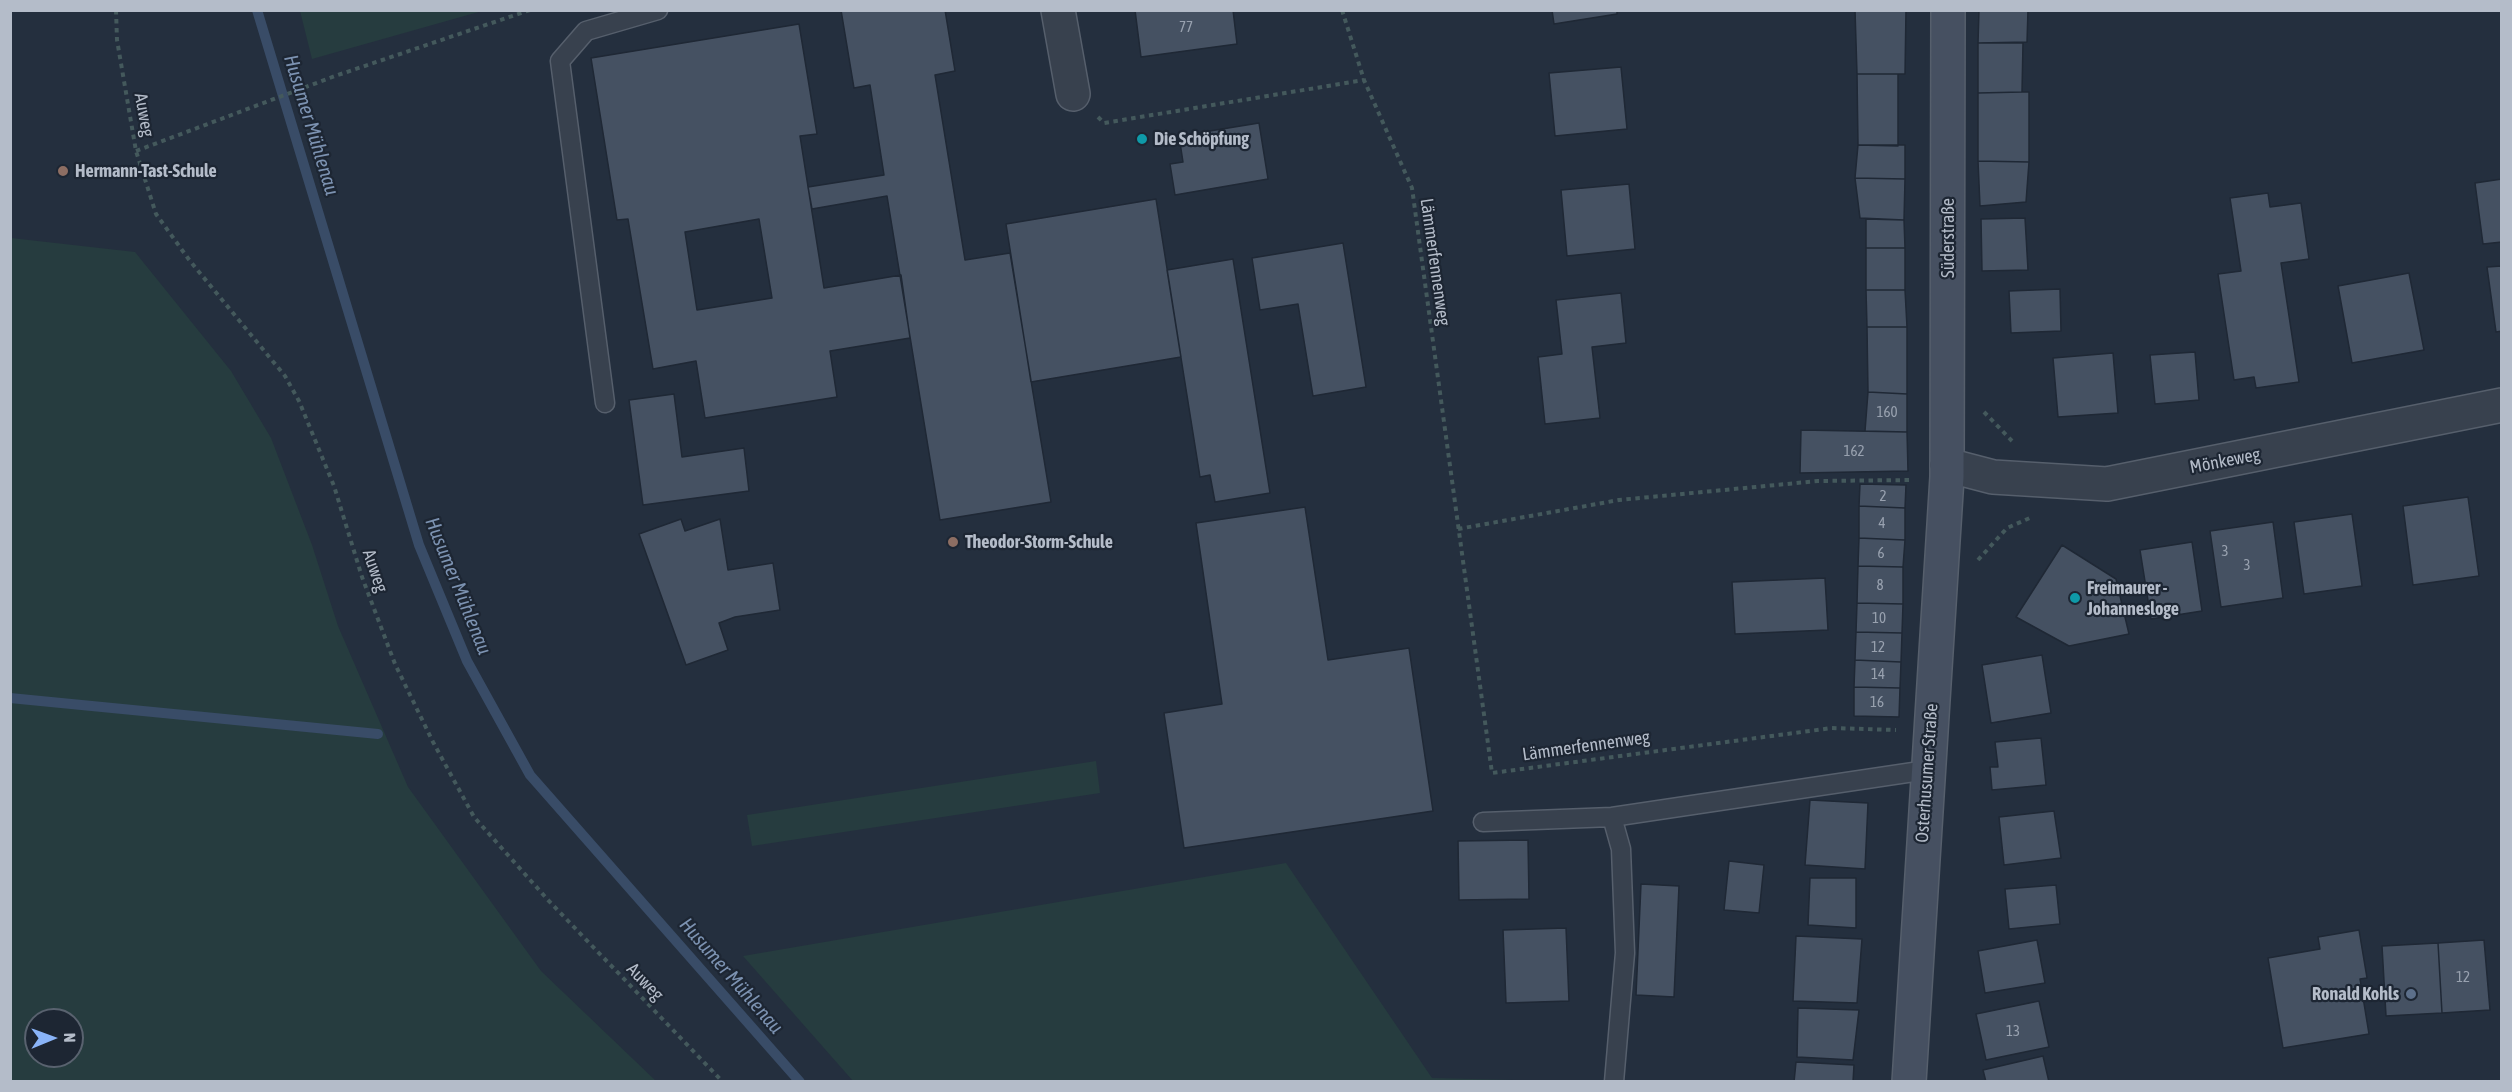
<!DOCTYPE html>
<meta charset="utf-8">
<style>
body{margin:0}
#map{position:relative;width:2512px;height:1092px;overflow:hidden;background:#242f3e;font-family:"Asap Condensed",sans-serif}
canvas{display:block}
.frame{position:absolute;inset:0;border:12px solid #b4bcc9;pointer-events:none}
.north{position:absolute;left:24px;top:1008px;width:60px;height:60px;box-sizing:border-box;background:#1d2633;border:2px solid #59626f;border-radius:50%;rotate:89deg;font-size:16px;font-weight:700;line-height:24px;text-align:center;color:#b4bcc9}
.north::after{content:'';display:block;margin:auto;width:21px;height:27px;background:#8ab4f8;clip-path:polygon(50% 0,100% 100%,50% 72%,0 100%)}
</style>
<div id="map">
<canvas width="2512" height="1092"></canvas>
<div class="frame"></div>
<div class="north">N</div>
</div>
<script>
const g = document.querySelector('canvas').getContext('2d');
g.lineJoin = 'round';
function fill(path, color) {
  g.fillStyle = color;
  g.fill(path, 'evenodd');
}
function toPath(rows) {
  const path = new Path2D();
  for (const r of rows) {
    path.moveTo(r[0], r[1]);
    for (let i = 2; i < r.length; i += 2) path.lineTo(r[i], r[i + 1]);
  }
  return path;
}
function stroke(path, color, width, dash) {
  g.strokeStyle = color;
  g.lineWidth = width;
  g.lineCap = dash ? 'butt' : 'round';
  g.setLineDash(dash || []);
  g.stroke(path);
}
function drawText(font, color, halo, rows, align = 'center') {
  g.font = font + ' "Asap Condensed",sans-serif';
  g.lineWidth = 4.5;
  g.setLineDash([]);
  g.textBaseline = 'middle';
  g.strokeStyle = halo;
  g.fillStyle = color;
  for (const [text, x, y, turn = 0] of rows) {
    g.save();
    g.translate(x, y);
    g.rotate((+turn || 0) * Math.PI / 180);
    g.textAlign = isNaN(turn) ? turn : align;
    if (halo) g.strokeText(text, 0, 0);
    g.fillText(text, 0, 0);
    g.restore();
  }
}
const green = toPath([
 [300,11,300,10,482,11,312,59],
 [11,238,135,252,231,371,271,438,312,545,338,626,408,787,541,971,656,1081,11,1081],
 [36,1020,72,1020,72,1056,36,1056],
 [1096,761,1100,793,752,846,747,815],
 [1286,863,1432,1078,1554,1081,853,1081,743,956]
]);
const stream = toPath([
 [257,10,419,545,467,661,530,775,800,1082],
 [10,698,378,734]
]);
const building = toPath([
 [841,10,945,10,955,71,935,75,965,260,1010,253,1051,502,940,520,887,196,812,209,808,187,884,175,870,85,854,88,841,10],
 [1135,10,1233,10,1237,44,1141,57,1135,10],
 [1552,10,1617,10,1617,14,1554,24,1552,10],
 [1855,10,1906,10,1905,74,1857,74,1855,10],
 [1979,10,2028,10,2027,42,1978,43,1979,10],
 [799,24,817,134,800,136,824,288,901,275,910,338,830,351,837,397,705,418,696,361,653,369,628,219,617,220,591,58,799,24],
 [759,219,772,298,697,310,685,232,759,219],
 [1978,43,2023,43,2022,92,1978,93,1978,43],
 [1621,67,1627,129,1555,136,1549,73,1621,67],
 [1857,74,1898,74,1898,146,1858,145,1857,74],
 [2022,92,2029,92,2029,162,1978,161,1978,93,2022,92],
 [1259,123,1268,179,1175,195,1170,164,1183,162,1179,136,1259,123],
 [1858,145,1905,145,1905,179,1855,178,1858,145],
 [1978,161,2029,162,2026,202,1980,206,1978,161],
 [1855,178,1905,179,1904,220,1860,218,1855,178],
 [2502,179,2502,242,2483,244,2475,183,2502,179],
 [1629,184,1635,249,1567,256,1561,190,1629,184],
 [2268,193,2270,207,2301,203,2309,259,2281,263,2299,382,2256,388,2254,377,2234,380,2218,274,2241,271,2230,198,2268,193],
 [1156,199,1181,357,1031,382,1006,224,1156,199],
 [2025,218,2028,270,1982,271,1981,219,2025,218],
 [1866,219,1904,220,1905,248,1866,248,1866,219],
 [1343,243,1366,387,1313,396,1298,304,1260,310,1252,258,1343,243],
 [1866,248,1905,248,1905,290,1866,290,1866,248],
 [1233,259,1270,493,1215,502,1210,475,1200,477,1167,270,1233,259],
 [2502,266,2502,331,2496,332,2487,267,2502,266],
 [2409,273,2424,350,2352,363,2338,286,2409,273],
 [2060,289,2061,331,2011,333,2009,291,2060,289],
 [1866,290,1905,290,1907,327,1867,327,1866,290],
 [1621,293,1626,343,1592,347,1600,418,1545,424,1538,357,1562,354,1556,300,1621,293],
 [1867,327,1907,327,1907,394,1868,392,1867,327],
 [2195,352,2199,400,2155,404,2150,355,2195,352],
 [2113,353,2118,413,2058,417,2053,358,2113,353],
 [1868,392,1907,394,1907,432,1865,431,1868,392],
 [674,394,682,457,744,448,749,491,643,505,629,400,674,394],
 [1801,430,1907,432,1908,471,1800,473,1801,430],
 [1860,484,1906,485,1905,508,1859,506,1860,484],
 [2468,497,2479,576,2413,585,2403,506,2468,497],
 [1859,506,1905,508,1905,540,1859,538,1859,506],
 [1305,507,1328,660,1409,648,1433,811,1184,848,1164,713,1222,704,1196,523,1305,507],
 [2352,514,2362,586,2304,594,2294,522,2352,514],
 [681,519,685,531,720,519,728,570,773,563,780,610,735,617,719,623,728,650,686,665,639,534,681,519],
 [2273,522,2283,598,2221,607,2210,531,2273,522],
 [1859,538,1905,540,1903,567,1858,566,1859,538],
 [2192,542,2202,611,2151,619,2140,550,2192,542],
 [2062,545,2116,579,2129,634,2069,646,2016,617,2062,545],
 [1858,566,1903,567,1903,604,1857,603,1858,566],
 [1825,578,1828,630,1735,634,1732,582,1825,578],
 [1857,603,1903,604,1902,633,1856,632,1857,603],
 [1856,632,1902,633,1901,662,1855,660,1856,632],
 [2042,655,2051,713,1991,723,1982,665,2042,655],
 [1855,660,1901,662,1900,688,1854,687,1855,660],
 [1854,687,1900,688,1899,717,1854,716,1854,687],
 [2041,738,2046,785,1992,790,1990,767,1998,767,1995,742,2041,738],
 [1810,800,1868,803,1865,869,1805,865,1810,800],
 [2054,811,2061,858,2004,865,1999,817,2054,811],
 [1528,840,1529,899,1459,900,1458,841,1528,840],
 [1729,861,1764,865,1759,913,1724,910,1729,861],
 [1810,878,1856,878,1856,928,1808,925,1810,878],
 [1641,884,1679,886,1674,997,1636,995,1641,884],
 [2056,885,2060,924,2009,929,2005,889,2056,885],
 [1566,928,1569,1001,1506,1003,1503,930,1566,928],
 [2359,930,2367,978,2360,979,2369,1034,2283,1048,2268,958,2320,949,2318,937,2359,930],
 [1796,936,1862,939,1857,1003,1793,1001,1796,936],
 [2037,940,2045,983,1985,993,1978,951,2037,940],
 [2484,940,2490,1010,2442,1013,2438,943,2484,940],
 [2438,943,2442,1013,2386,1016,2382,946,2438,943],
 [2039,1001,2049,1047,1986,1060,1976,1014,2039,1001],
 [1798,1008,1859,1010,1853,1060,1797,1057,1798,1008],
 [2043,1056,2049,1082,1986,1082,1983,1070,2043,1056],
 [1796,1062,1854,1065,1853,1082,1794,1082,1796,1062]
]);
const path = toPath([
 [116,10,117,40,136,151,156,214,190,261,285,376,299,401,334,486,362,577,395,664,433,742,474,817,548,900,723,1082],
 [1342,10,1364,80,1412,188,1492,773,1832,728,1896,730],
 [1098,117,1104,123,1364,80],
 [136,151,335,76,530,10],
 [1984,412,2012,441],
 [1458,529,1619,500,1818,481,1913,480],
 [1978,560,2007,528,2032,517]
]);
const service = toPath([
 [605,403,560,61,586,31,658,10],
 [1612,817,1621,849,1625,953,1614,1082],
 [1483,822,1612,817,1927,770]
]);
const minor = toPath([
 [1058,10,1073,94],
 [1947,465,1993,477,2107,484,2502,405]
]);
const secondary = toPath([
 [1909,1082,1947,477,1948,10]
]);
const markers = [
 [1142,139,6,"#0f9aa8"],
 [63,171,6,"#8d6e63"],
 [953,542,6,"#8d6e63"],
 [2075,598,6,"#0f9aa8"],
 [2411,994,6,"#5c6f8a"]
];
const numberNames = [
 ["77",1186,27],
 ["160",1887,412],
 ["162",1854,451],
 ["2",1883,496],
 ["4",1882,523],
 ["3",2225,551],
 ["6",1881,553],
 ["3",2247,565],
 ["8",1880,585],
 ["10",1879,618],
 ["12",1878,647],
 ["14",1878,674],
 ["16",1877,702],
 ["12",2463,977],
 ["13",2013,1031]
];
const streetNames = [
 ["Auweg",144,115,80],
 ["Süderstraße",1948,238,-90],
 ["Lämmerfennenweg",1435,262,82],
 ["Mönkeweg",2225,461,-11],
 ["Auweg",375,571,71],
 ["Lämmerfennenweg",1586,746,-8],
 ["Osterhusumer Straße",1927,773,-86],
 ["Auweg",645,982,46]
];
const poiNames = [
 ["Die Schöpfung",1154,139],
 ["Hermann-Tast-Schule",75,171],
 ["Theodor-Storm-Schule",965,542],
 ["Freimaurer -",2087,588],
 ["Johannesloge",2087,609],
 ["Ronald Kohls",2399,994,"right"]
];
const waterNames = [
 ["Husumer Mühlenau",311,125,73],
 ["Husumer Mühlenau",458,586,68],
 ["Husumer Mühlenau",731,976,49]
];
fill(green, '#263c3f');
stroke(stream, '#394c67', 10);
fill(building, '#455162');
stroke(building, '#1f2835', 1.5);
stroke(service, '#565f6c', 21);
stroke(minor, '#565f6c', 36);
stroke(secondary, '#565f6c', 36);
stroke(path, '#44595c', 4, [4.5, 4.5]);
stroke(service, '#38414e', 18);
stroke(minor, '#38414e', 33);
stroke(secondary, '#465061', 33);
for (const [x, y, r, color] of markers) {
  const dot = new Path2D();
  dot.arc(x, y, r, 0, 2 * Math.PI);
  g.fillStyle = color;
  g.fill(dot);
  stroke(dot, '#1d2633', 2);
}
drawText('15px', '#98a1af', null, numberNames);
drawText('18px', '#b4bcc9', '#1d2633', streetNames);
drawText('bold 18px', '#b4bcc9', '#1d2633', poiNames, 'left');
drawText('italic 20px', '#7c92b1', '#1d2633', waterNames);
</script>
